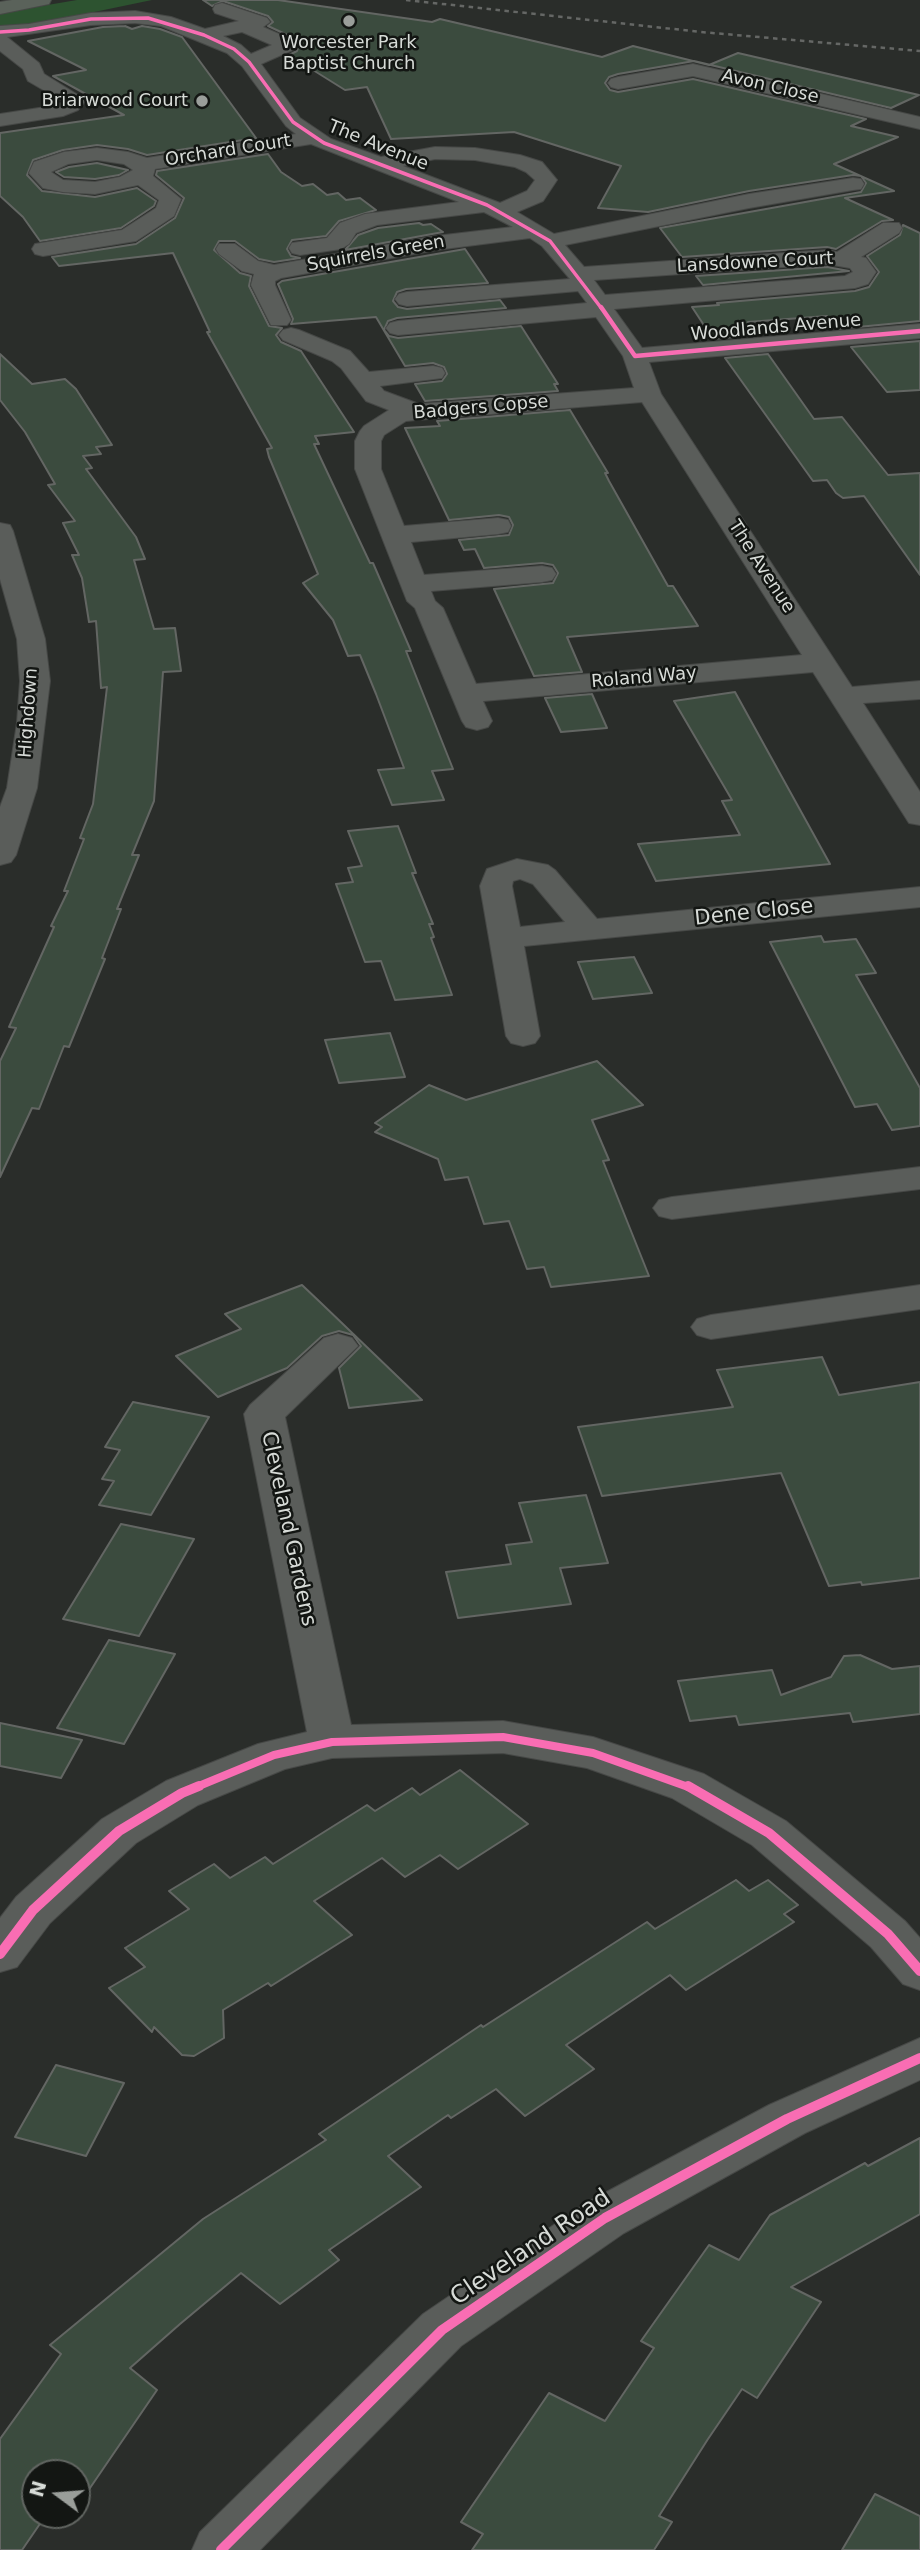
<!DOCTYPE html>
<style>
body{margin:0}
#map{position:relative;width:920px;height:2550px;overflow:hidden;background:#2a2d2a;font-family:"DejaVu Sans",sans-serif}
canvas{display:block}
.north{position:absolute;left:21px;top:2459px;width:70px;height:70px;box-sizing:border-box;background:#131613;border:2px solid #616561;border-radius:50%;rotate:286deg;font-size:19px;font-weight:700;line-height:28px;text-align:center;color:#d7dbd7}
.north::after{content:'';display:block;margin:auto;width:24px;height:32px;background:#9a9e9a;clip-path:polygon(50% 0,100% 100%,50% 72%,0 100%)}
</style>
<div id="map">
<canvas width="920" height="2550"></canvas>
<div class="north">N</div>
</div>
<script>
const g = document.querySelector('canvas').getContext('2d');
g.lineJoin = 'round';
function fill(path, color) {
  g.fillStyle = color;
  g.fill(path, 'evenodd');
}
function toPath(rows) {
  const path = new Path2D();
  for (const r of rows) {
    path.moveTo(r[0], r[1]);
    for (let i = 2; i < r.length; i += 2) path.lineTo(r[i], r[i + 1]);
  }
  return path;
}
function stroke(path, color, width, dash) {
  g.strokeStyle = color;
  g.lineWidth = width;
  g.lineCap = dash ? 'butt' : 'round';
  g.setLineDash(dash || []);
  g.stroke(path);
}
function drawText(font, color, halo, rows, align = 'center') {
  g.font = font + ' "DejaVu Sans",sans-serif';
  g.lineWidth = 5;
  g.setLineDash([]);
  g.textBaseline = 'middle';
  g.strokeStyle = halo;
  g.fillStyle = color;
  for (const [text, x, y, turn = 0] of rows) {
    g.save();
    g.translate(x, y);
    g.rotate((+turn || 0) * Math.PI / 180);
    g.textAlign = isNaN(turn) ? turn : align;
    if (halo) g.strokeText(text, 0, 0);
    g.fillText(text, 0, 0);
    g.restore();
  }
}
const green = toPath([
 [77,0,152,0,22,27,0,26,0,13]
]);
const building = toPath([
 [203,0,278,0,432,22,440,19,602,57,633,46,709,65,738,53,919,95,891,108,694,61,618,74,609,77,605,83,610,90,618,92,693,79,866,119,851,126,898,137,834,164,894,191,845,198,893,220,882,221,836,249,827,247,682,257,660,228,861,192,866,183,861,176,853,175,749,191,648,212,598,208,621,166,514,132,391,139,367,87,345,90,289,55,297,51,300,43,296,39,268,26,273,22,268,16,223,1,212,6,203,0],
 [125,26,132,29,142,26,160,29,182,37,256,138,147,155,128,149,97,145,63,150,33,160,27,175,42,191,95,197,137,188,156,201,154,206,121,228,40,241,23,217,0,196,0,133,124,115,53,76,86,70,28,41,103,27,125,26],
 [268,154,281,172,302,186,313,184,327,195,338,193,346,200,360,198,376,210,339,221,326,236,292,240,287,249,291,256,300,258,274,262,259,259,235,241,219,241,214,250,240,273,251,276,249,286,269,326,282,328,276,335,281,342,301,351,354,432,315,436,319,444,314,444,370,563,373,563,411,651,406,651,453,769,432,771,444,800,392,805,378,770,404,768,376,694,360,655,348,656,333,620,303,583,318,574,269,457,267,449,272,448,207,332,210,332,173,253,59,266,52,257,136,244,175,218,184,198,156,175,157,171,268,154],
 [97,163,128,170,119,175,95,179,64,177,56,172,69,167,97,163],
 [419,223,423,225,431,224,443,232,345,250,358,235,378,228,419,223],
 [903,225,920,233,920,321,837,329,827,316,748,322,757,335,713,339,692,307,719,305,717,303,855,291,869,287,879,272,867,256,900,235,903,225],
 [465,249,488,283,406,289,397,292,393,301,398,307,407,309,500,300,506,308,397,318,388,321,384,330,389,336,398,338,521,326,558,384,554,384,558,391,425,401,415,384,442,381,447,374,444,367,433,363,405,366,376,317,291,324,293,319,278,284,282,281,465,249],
 [827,267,849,271,703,285,696,276,827,267],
 [920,341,920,390,887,392,851,347,920,341],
 [0,354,32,384,65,379,76,389,112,445,96,447,101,454,83,456,92,468,86,469,136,537,145,559,134,560,154,629,175,628,181,671,163,672,154,801,132,855,139,855,117,909,121,909,102,958,105,959,69,1047,64,1046,39,1109,32,1108,0,1177,0,1061,16,1028,9,1027,54,927,51,926,68,891,64,891,84,839,80,838,93,804,107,687,101,688,96,621,89,622,82,578,72,555,79,555,63,523,75,521,48,485,55,484,25,432,0,400,0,354],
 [768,354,814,419,842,417,888,475,920,473,920,575,864,496,843,498,836,493,827,480,813,481,725,358,768,354],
 [570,410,608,473,605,473,609,481,668,586,673,586,698,626,567,637,582,672,534,676,494,589,553,583,558,573,553,565,542,563,484,568,475,549,464,550,459,540,509,535,513,525,509,517,499,515,449,520,405,428,440,426,437,421,570,410],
 [735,692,830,864,656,881,638,844,740,835,722,801,732,800,674,701,735,692],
 [592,694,607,728,561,732,545,698,592,694],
 [398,826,416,873,412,873,433,924,429,924,434,937,431,938,452,995,395,1000,381,961,365,962,336,884,353,882,348,868,362,866,348,831,398,826],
 [821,936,824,942,856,939,876,973,856,975,920,1088,920,1126,892,1130,877,1104,855,1107,770,942,821,936],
 [634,957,652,993,593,999,578,962,634,957],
 [390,1033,405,1077,339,1083,325,1040,390,1033],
 [597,1061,643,1105,592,1120,609,1160,603,1161,649,1276,551,1287,544,1267,527,1269,509,1221,484,1224,468,1177,445,1180,438,1159,375,1132,382,1127,375,1123,429,1085,466,1100,597,1061],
 [302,1285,321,1303,422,1400,349,1408,339,1368,361,1346,353,1335,339,1331,322,1336,287,1368,218,1397,176,1356,241,1329,225,1314,302,1285],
 [822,1357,839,1395,920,1382,920,1578,862,1585,861,1582,829,1586,781,1473,602,1496,578,1427,733,1407,717,1370,822,1357],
 [133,1402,209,1417,151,1515,99,1505,114,1481,102,1479,120,1450,105,1447,133,1402],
 [586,1495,608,1563,560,1568,571,1604,458,1618,446,1572,511,1564,506,1545,532,1542,519,1503,586,1495],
 [121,1524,194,1539,139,1636,63,1619,121,1524],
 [109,1640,175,1654,124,1744,57,1728,109,1640],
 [860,1655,892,1669,920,1666,920,1714,853,1722,850,1713,739,1725,736,1716,690,1721,678,1681,772,1670,781,1695,831,1677,844,1656,860,1655],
 [0,1723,82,1740,61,1778,0,1766,0,1723],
 [460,1770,528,1824,458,1869,440,1855,405,1877,382,1858,314,1901,352,1935,271,1986,268,1983,223,2010,224,2038,194,2056,182,2055,154,2027,152,2032,109,1988,145,1967,125,1948,189,1909,169,1891,214,1864,230,1878,265,1857,273,1864,367,1805,375,1811,412,1788,420,1795,460,1770],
 [736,1880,749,1891,768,1880,798,1905,784,1914,794,1922,686,1990,670,1975,566,2045,594,2069,525,2116,496,2089,451,2118,448,2115,388,2156,421,2187,329,2250,339,2260,280,2304,241,2273,180,2324,130,2368,157,2390,77,2507,77,2469,75,2473,35,2473,35,2515,46,2515,22,2550,0,2550,0,2439,61,2354,50,2345,203,2219,326,2140,319,2134,481,2025,483,2027,647,1922,655,1929,736,1880],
 [56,2065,124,2083,86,2156,15,2137,56,2065],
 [920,2138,920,2214,791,2287,821,2302,757,2398,742,2389,708,2439,659,2516,672,2522,654,2550,472,2550,483,2534,461,2522,549,2393,605,2421,654,2348,641,2341,709,2245,739,2260,770,2215,865,2163,868,2166,920,2138],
 [875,2494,920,2516,920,2550,842,2550,875,2494]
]);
const minor = toPath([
 [222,3,267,18,270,22,263,27,295,41,298,45,295,49,261,64,300,118,331,139,381,157,435,147,475,148,520,155,542,162,557,180,543,201,517,212,554,234,749,194,853,178,861,179,864,184,861,189,853,190,749,208,565,245,584,267,827,250,837,252,883,223,899,223,902,228,899,233,861,257,866,258,876,272,868,284,855,288,614,309,642,348,920,324,920,338,649,362,661,394,852,687,920,681,920,699,863,703,920,792,920,825,909,823,813,672,483,701,492,721,488,727,477,730,466,727,462,721,415,608,407,601,355,469,355,441,360,431,364,426,389,410,366,401,341,368,332,361,283,340,279,335,283,330,291,328,299,330,350,351,369,372,433,366,442,368,445,373,442,378,380,386,384,391,419,404,634,388,623,356,596,317,398,335,390,333,386,328,390,323,398,321,587,303,578,291,407,306,399,304,395,299,399,294,407,292,570,279,542,246,530,238,436,250,281,278,275,281,275,285,291,320,287,325,271,325,251,285,254,274,242,271,219,254,216,249,219,244,235,244,258,261,274,265,436,236,513,227,484,212,377,225,356,233,349,244,341,249,300,255,292,253,289,248,292,243,327,238,340,223,365,214,459,202,311,144,155,169,153,176,181,199,174,216,136,241,43,256,35,254,32,249,35,244,122,230,156,208,159,200,138,185,95,194,63,192,43,188,29,173,34,162,64,152,97,148,128,152,147,158,296,134,286,126,242,66,227,53,161,26,135,23,91,25,7,37,39,63,44,74,86,100,78,110,63,116,0,126,0,114,52,106,64,102,28,81,23,69,0,51,0,26,29,24,91,13,135,11,171,17,205,29,239,21,215,13,213,9,215,5,222,3],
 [242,32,272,45,251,54,241,45,223,36,242,32],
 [435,159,475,160,515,167,526,172,535,180,527,191,500,203,403,166,435,159],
 [97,160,124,164,133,170,120,177,95,182,63,180,51,172,68,164,97,160],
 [827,264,850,268,853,272,845,276,605,295,594,280,827,264],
 [642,402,802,655,476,684,443,608,435,601,431,591,542,582,552,580,556,574,552,568,542,566,424,575,411,542,498,534,508,532,511,526,508,520,498,518,404,526,381,469,381,441,384,435,406,421,416,420,642,402],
 [693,64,920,117,920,129,693,76,618,89,611,87,608,83,611,79,618,77,693,64],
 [0,523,10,525,13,531,45,639,50,681,37,788,16,855,11,862,0,865,0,807,7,788,17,723,20,681,17,639,0,579,0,523],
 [517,859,548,865,555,870,597,919,920,887,920,907,524,946,540,1036,535,1043,523,1046,511,1043,506,1036,480,886,487,869,517,859],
 [520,879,533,884,565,922,520,927,512,886,513,881,520,879],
 [920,1167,920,1189,672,1219,659,1216,653,1208,659,1200,672,1197,920,1167],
 [920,1285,920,1309,711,1339,697,1335,691,1327,697,1319,711,1315,920,1285],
 [338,1334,352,1338,358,1346,285,1417,351,1725,503,1721,593,1737,704,1774,786,1821,905,1921,920,1938,920,1990,903,1984,871,1947,752,1845,672,1798,587,1768,503,1753,332,1758,285,1769,198,1805,136,1843,50,1923,17,1967,0,1972,0,1918,16,1897,102,1819,166,1781,258,1744,307,1732,244,1414,250,1405,324,1338,338,1334],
 [920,2038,920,2080,805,2133,624,2233,461,2346,260,2550,192,2550,200,2532,423,2314,586,2203,769,2105,920,2038]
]);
const major = toPath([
 [12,0,51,0,49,4,0,14,0,2,12,0]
]);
const rail = toPath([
 [406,0,701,32,920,51]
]);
const cyclewayFar3 = toPath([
 [0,32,29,30,91,19,148,18,204,35,234,49,249,62,293,122,324,143,487,205,550,241,602,309]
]);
const cyclewayFar2 = toPath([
 [601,307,635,356,920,331]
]);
const cyclewayFar1 = toPath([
 [194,1788,274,1755,332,1742,503,1737,593,1753,691,1788]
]);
const cycleway = toPath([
 [688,1786,769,1833,888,1934,920,1971],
 [0,1954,33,1910,119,1831,182,1793,199,1786],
 [221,2550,442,2330,605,2218,787,2119,920,2058]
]);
const markers = [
 [349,21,7,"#9a9e9a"],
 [202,101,7,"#9a9e9a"]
];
const farPoinames = [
 ["Worcester Park",349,43],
 ["Baptist Church",349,64],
 ["Briarwood Court",188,101,"right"]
];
const farStreetnames = [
 ["Avon Close",770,87,13],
 ["The Avenue",378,146,22],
 ["Orchard Court",228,151,-9],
 ["Squirrels Green",376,254,-10],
 ["Lansdowne Court",755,263,-3],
 ["Woodlands Avenue",776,328,-5],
 ["Badgers Copse",481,408,-5],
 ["The Avenue",761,567,57],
 ["Roland Way",644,678,-5],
 ["Highdown",29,713,-86]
];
const streetNames = [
 ["Dene Close",754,913,-6],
 ["Cleveland Gardens",288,1529,78]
];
const nearStreetnames = [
 ["Cleveland Road",531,2248,-34]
];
fill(green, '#2d5330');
fill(building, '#3b4b3e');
stroke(building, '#636663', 2);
stroke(minor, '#464846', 2);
stroke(major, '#464846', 2);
fill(minor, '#5a5d5a');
fill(major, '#5a625a');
stroke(rail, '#656765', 2.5, [4.5, 4.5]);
stroke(cyclewayFar3, '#f96db3', 3.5);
stroke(cyclewayFar2, '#f96db3', 4.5);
stroke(cyclewayFar1, '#f96db3', 8);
stroke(cycleway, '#f96db3', 10);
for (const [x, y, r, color] of markers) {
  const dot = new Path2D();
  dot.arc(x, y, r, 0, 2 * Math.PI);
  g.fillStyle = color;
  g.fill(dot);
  stroke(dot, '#131613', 2.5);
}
drawText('18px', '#d7dbd7', '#131613', farPoinames);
drawText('18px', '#d7dbd7', '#131613', farStreetnames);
drawText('21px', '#d7dbd7', '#131613', streetNames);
drawText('24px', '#d7dbd7', '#131613', nearStreetnames);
</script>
